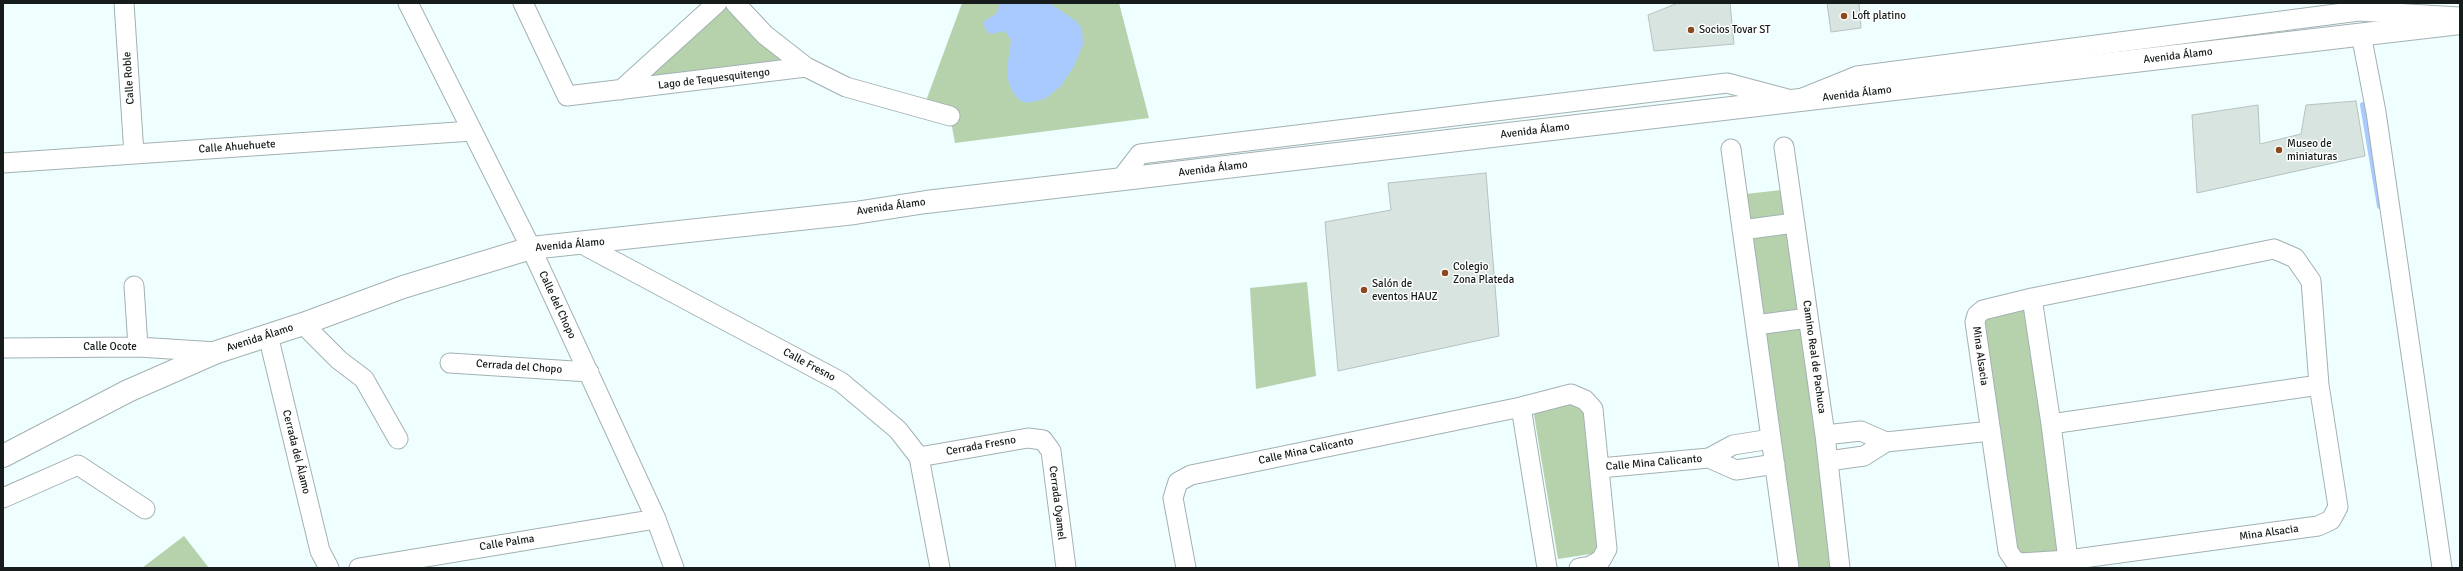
<!DOCTYPE html>
<meta charset="utf-8">
<style>
body{margin:0}
#map{position:relative;width:2463px;height:571px;overflow:hidden;background:#effeff;font-family:Signika,sans-serif}
canvas{display:block}
.frame{position:absolute;inset:0;border:4px solid #161b1b;pointer-events:none}
</style>
<div id="map">
<canvas width="2463" height="571"></canvas>
<div class="frame"></div>
</div>
<script>
const g = document.querySelector('canvas').getContext('2d');
g.lineJoin = 'round';
function fill(path, color) {
  g.fillStyle = color;
  g.fill(path, 'evenodd');
}
function toPath(rows) {
  const path = new Path2D();
  for (const r of rows) {
    path.moveTo(r[0], r[1]);
    for (let i = 2; i < r.length; i += 2) path.lineTo(r[i], r[i + 1]);
  }
  return path;
}
function stroke(path, color, width, dash) {
  g.strokeStyle = color;
  g.lineWidth = width;
  g.lineCap = dash ? 'butt' : 'round';
  g.setLineDash(dash || []);
  g.stroke(path);
}
function drawText(font, color, halo, rows, align = 'center') {
  g.font = font + ' Signika,sans-serif';
  g.lineWidth = 3;
  g.setLineDash([]);
  g.textBaseline = 'middle';
  g.strokeStyle = halo;
  g.fillStyle = color;
  for (const [text, x, y, turn = 0] of rows) {
    g.save();
    g.translate(x, y);
    g.rotate((+turn || 0) * Math.PI / 180);
    g.textAlign = isNaN(turn) ? turn : align;
    if (halo) g.strokeText(text, 0, 0);
    g.fillText(text, 0, 0);
    g.restore();
  }
}
const green = toPath([
 [717,3,735,3,806,67,621,90],
 [962,3,1119,3,1149,118,955,143,950,116,923,109],
 [1790,189,1840,568,1789,568,1737,195],
 [1307,282,1316,376,1256,389,1250,288],
 [2029,308,2061,553,2015,554,1982,319],
 [1583,403,1603,552,1558,559,1533,409],
 [184,536,209,568,142,568]
]);
const water = toPath([
 [1000,3,1049,3,1076,21,1082,29,1083,44,1074,66,1061,86,1045,99,1026,103,1018,99,1012,91,1008,80,1008,62,1011,40,1005,31,991,34,987,32,984,25,984,21,996,14]
]);
const stream = toPath([
 [2363,105,2380,206]
]);
const building = toPath([
 [1678,3,1730,3,1734,44,1654,51,1648,15,1678,3],
 [1827,3,1859,3,1861,28,1831,32,1827,3],
 [2356,101,2365,156,2197,193,2192,115,2258,105,2260,144,2301,134,2306,105,2356,101],
 [1486,173,1499,336,1338,371,1325,222,1391,210,1388,183,1486,173]
]);
const minor = toPath([
 [124,3,134,154],
 [408,3,531,248,656,519,674,568],
 [523,3,567,96,806,67,765,35,735,3],
 [2361,34,2376,112,2442,568],
 [806,67,846,87,950,116],
 [621,90,717,3],
 [1784,147,1825,435,1840,568],
 [1731,149,1789,568],
 [3,163,472,131],
 [1120,180,1140,154,1727,83,1795,101,1857,76,2359,11,2459,17],
 [1742,230,1794,223],
 [582,244,841,382,898,430,919,457,940,568],
 [2274,249,2295,258,2311,281,2319,385,2338,507,2331,520,2318,526,2068,560,2021,563,2014,560,2008,551,1975,322,1977,315,1983,310,2032,298,2274,249],
 [134,286,138,347],
 [2032,298,2051,424,2068,560],
 [303,324,339,360,364,379,398,439],
 [1756,325,1808,318],
 [268,335,320,551,329,568],
 [3,348,138,347,217,352],
 [450,363,589,372],
 [1521,407,1547,568],
 [2051,424,2319,385],
 [1825,435,1861,431,1886,442,1864,456,1828,461],
 [1771,439,1733,445,1709,458,1736,470,1775,464],
 [1886,442,1991,431],
 [919,457,1028,438,1043,440,1051,451,1066,568],
 [1600,468,1709,458],
 [3,498,78,465,145,509],
 [359,568,656,519],
 [1186,568,1173,498,1178,482,1191,475,1521,407,1571,394,1585,400,1593,409,1607,549,1601,560,1590,566,1579,568]
]);
const tertiary = toPath([
 [3,456,128,391,217,352,303,324,403,287,531,248,855,213,926,202,2460,23]
]);
const markers = [
 [1844,16,4,"#8d481f"],
 [1691,30,4,"#8d481f"],
 [2279,150,4,"#8d481f"],
 [1445,273,4,"#8d481f"],
 [1364,290,4,"#8d481f"]
];
const poiNames = [
 ["Loft platino",1852,16],
 ["Socios Tovar ST",1699,30],
 ["Museo de",2287,144],
 ["miniaturas",2287,157],
 ["Colegio",1453,267],
 ["Zona Plateda",1453,280],
 ["Salón de",1372,284],
 ["eventos HAUZ",1372,297]
];
const streetNames = [
 ["Avenida Álamo",2178,56,-7],
 ["Calle Roble",129,78,-94],
 ["Lago de Tequesquitengo",714,79,-7],
 ["Avenida Álamo",1857,94,-7],
 ["Avenida Álamo",1535,131,-7],
 ["Calle Ahuehuete",237,147,-4],
 ["Avenida Álamo",1213,169,-7],
 ["Avenida Álamo",891,207,-8],
 ["Avenida Álamo",570,245,-5],
 ["Calle del Chopo",557,305,65],
 ["Avenida Álamo",260,338,-18],
 ["Calle Ocote",110,347],
 ["Mina Alsacia",1980,356,82],
 ["Camino Real de Pachuca",1814,357,82],
 ["Calle Fresno",809,365,28],
 ["Cerrada del Chopo",519,367,4],
 ["Cerrada Fresno",981,446,-10],
 ["Calle Mina Calicanto",1306,451,-12],
 ["Cerrada del Álamo",296,452,76],
 ["Calle Mina Calicanto",1654,463,-5],
 ["Cerrada Oyamel",1057,503,83],
 ["Mina Alsacia",2269,533,-8],
 ["Calle Palma",507,543,-9]
];
fill(green, '#b5d2ad');
fill(water, '#a9caff');
stroke(stream, '#a9caff', 6);
fill(building, '#d7e4df');
stroke(building, '#b5c2bd', 1);
stroke(minor, '#a3b1b2', 21);
stroke(tertiary, '#a3b1b2', 24);
stroke(minor, '#fff', 19);
stroke(tertiary, '#fff', 22);
for (const [x, y, r, color] of markers) {
  const dot = new Path2D();
  dot.arc(x, y, r, 0, 2 * Math.PI);
  g.fillStyle = color;
  g.fill(dot);
  stroke(dot, '#fff', 1.5);
}
drawText('11px', '#161b1b', '#fff', poiNames, 'left');
drawText('11px', '#161b1b', '#fff', streetNames);
</script>
